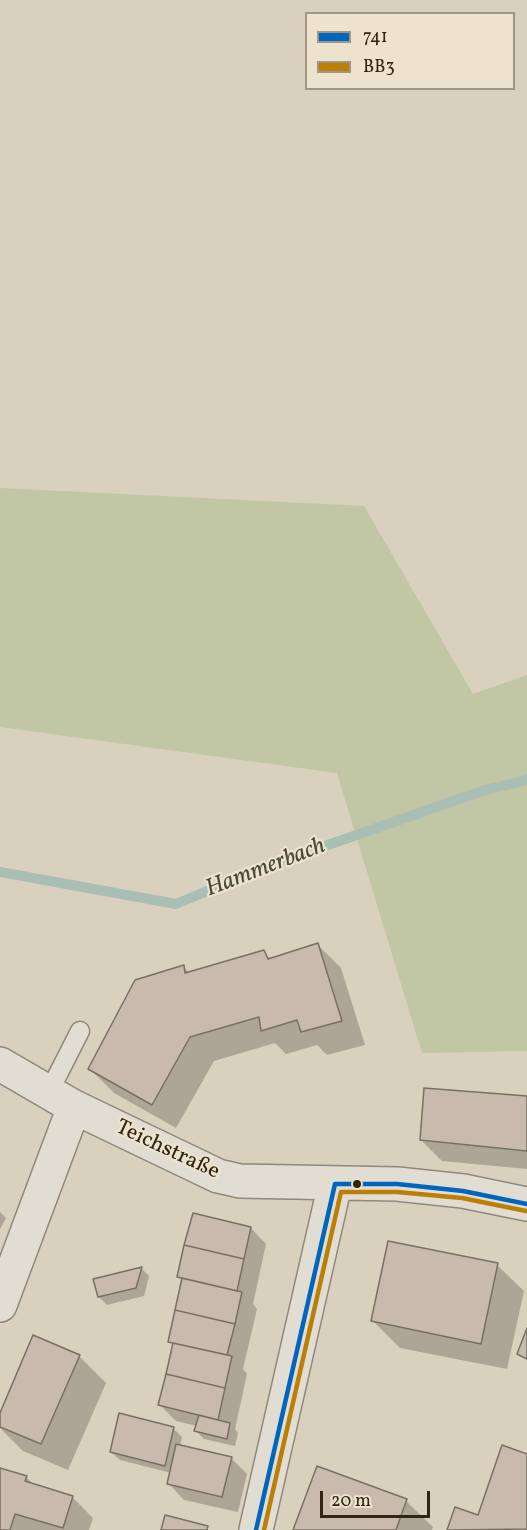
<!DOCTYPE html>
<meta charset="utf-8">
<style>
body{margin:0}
#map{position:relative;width:527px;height:1530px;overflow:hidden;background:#d9d0bd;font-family:Vollkorn,serif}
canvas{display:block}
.legend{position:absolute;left:305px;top:12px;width:210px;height:78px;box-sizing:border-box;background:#ede2cd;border:2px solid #a19682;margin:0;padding:8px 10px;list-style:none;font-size:18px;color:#302412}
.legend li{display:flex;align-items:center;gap:12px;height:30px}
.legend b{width:30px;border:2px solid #a19682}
.scale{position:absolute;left:320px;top:1491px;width:110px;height:27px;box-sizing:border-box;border:3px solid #302412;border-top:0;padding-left:8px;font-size:18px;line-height:21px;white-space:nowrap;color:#302412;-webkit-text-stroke:4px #ede2cd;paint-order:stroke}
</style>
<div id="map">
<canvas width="527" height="1530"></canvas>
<ul class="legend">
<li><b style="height:8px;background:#0065bd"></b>741</li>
<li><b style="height:8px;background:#bb7f05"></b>BB3</li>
</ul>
<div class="scale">20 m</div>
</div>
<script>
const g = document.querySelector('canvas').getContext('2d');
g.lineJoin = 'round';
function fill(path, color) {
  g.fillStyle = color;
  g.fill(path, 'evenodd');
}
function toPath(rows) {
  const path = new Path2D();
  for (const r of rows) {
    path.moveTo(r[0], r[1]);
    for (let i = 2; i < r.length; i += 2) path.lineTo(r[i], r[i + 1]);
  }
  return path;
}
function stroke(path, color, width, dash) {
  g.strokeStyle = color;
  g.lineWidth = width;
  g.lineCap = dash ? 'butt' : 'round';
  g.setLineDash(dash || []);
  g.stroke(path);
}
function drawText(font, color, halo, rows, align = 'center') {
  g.font = font + ' Vollkorn,serif';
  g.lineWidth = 4.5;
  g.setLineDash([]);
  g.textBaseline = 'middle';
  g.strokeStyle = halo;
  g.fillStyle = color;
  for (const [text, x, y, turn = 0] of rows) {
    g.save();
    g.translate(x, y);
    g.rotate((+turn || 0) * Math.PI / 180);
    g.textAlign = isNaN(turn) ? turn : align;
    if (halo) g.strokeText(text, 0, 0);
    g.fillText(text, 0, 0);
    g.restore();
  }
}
const green = toPath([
 [0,488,364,506,473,694,527,675,527,1051,422,1053,337,773,0,727]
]);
const shadow = toPath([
 [317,944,341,968,365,1045,327,1055,317,1045,286,1054,275,1043,214,1061,176,1128,114,1093,90,1069,183,967,190,973,263,952,271,959],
 [527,1098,527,1169,442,1161,421,1140],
 [0,1212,6,1218,0,1229],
 [251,1228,266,1244,253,1304,257,1309,243,1369,247,1374,235,1429,238,1433,235,1446,204,1439,196,1431,197,1426,176,1421,160,1405,174,1345,170,1341,183,1281,179,1277],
 [497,1265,524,1291,507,1369,400,1348,373,1321],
 [141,1268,149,1276,144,1296,107,1305,99,1297],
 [79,1356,106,1383,68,1470,23,1451,0,1428,0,1417],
 [174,1429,182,1437,180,1447,231,1458,247,1474,238,1512,184,1500,169,1484,171,1473,120,1460,111,1452],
 [527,1455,527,1530,449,1530,456,1509,479,1517],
 [0,1469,26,1477,34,1485,72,1497,93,1518,89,1530,0,1530],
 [406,1501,433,1527,432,1530,295,1530]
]);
const stream = toPath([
 [0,872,176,904,265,867,485,790,527,780]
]);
const building = toPath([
 [318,943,342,1021,301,1032,297,1020,261,1031,259,1017,190,1037,152,1105,88,1069,135,980,184,965,185,973,264,950,268,959,318,943],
 [424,1088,527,1096,527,1151,420,1140,424,1088],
 [193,1213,251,1227,244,1259,184,1245,193,1213],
 [388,1241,498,1263,481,1344,371,1321,388,1241],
 [184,1245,244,1259,237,1291,177,1277,184,1245],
 [142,1267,136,1288,98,1297,93,1279,142,1267],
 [182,1278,242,1292,235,1324,175,1310,182,1278],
 [175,1310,235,1324,227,1355,168,1342,175,1310],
 [527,1328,527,1359,517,1354,527,1328],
 [33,1335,80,1355,41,1444,0,1427,0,1413,33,1335],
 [173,1343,232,1356,225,1388,166,1374,173,1343],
 [166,1374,225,1388,218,1420,158,1405,166,1374],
 [119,1413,174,1427,165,1466,110,1452,119,1413],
 [199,1415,230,1423,227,1439,194,1431,199,1415],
 [176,1444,232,1457,222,1497,167,1484,176,1444],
 [502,1445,527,1454,527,1529,447,1530,455,1507,478,1515,502,1445],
 [317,1466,407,1499,396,1530,293,1530,317,1466],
 [0,1468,27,1476,25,1481,73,1496,63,1528,15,1514,10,1530,0,1530,0,1468],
 [165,1515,208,1526,207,1530,161,1530,165,1515]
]);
const service = toPath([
 [49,1092,80,1031]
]);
const minor = toPath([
 [0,1064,74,1107,218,1176,240,1181,397,1184,463,1191,527,1204],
 [0,1305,74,1107],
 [256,1530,335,1184]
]);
const bus1 = toPath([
 [335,1184,397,1184,463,1191,527,1204],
 [256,1530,335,1184]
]);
const bus2 = toPath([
 [264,1530,341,1192,397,1192,462,1198,526,1211]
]);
const markers = [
 [357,1184,5,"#302412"]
];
const streetNames = [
 ["Teichstraße",167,1151,25]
];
const waterNames = [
 ["Hammerbach",266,869,-21]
];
fill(green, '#c1c6a5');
fill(shadow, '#0003');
stroke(stream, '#a9beb4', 10);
fill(building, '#cabaad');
stroke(building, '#777064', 1.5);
stroke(service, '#8f887b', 21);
stroke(minor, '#8f887b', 36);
stroke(service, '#e2ddd3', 18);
stroke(minor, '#e2ddd3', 33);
stroke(bus1, '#0065bd', 4.5);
stroke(bus2, '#bb7f05', 4.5);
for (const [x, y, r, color] of markers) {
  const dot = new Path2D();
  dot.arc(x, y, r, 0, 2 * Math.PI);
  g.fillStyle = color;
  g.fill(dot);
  stroke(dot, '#ede2cd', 2);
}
drawText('22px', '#302412', '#ede2cd', streetNames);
drawText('italic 24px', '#49493a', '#ede2cd', waterNames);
</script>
